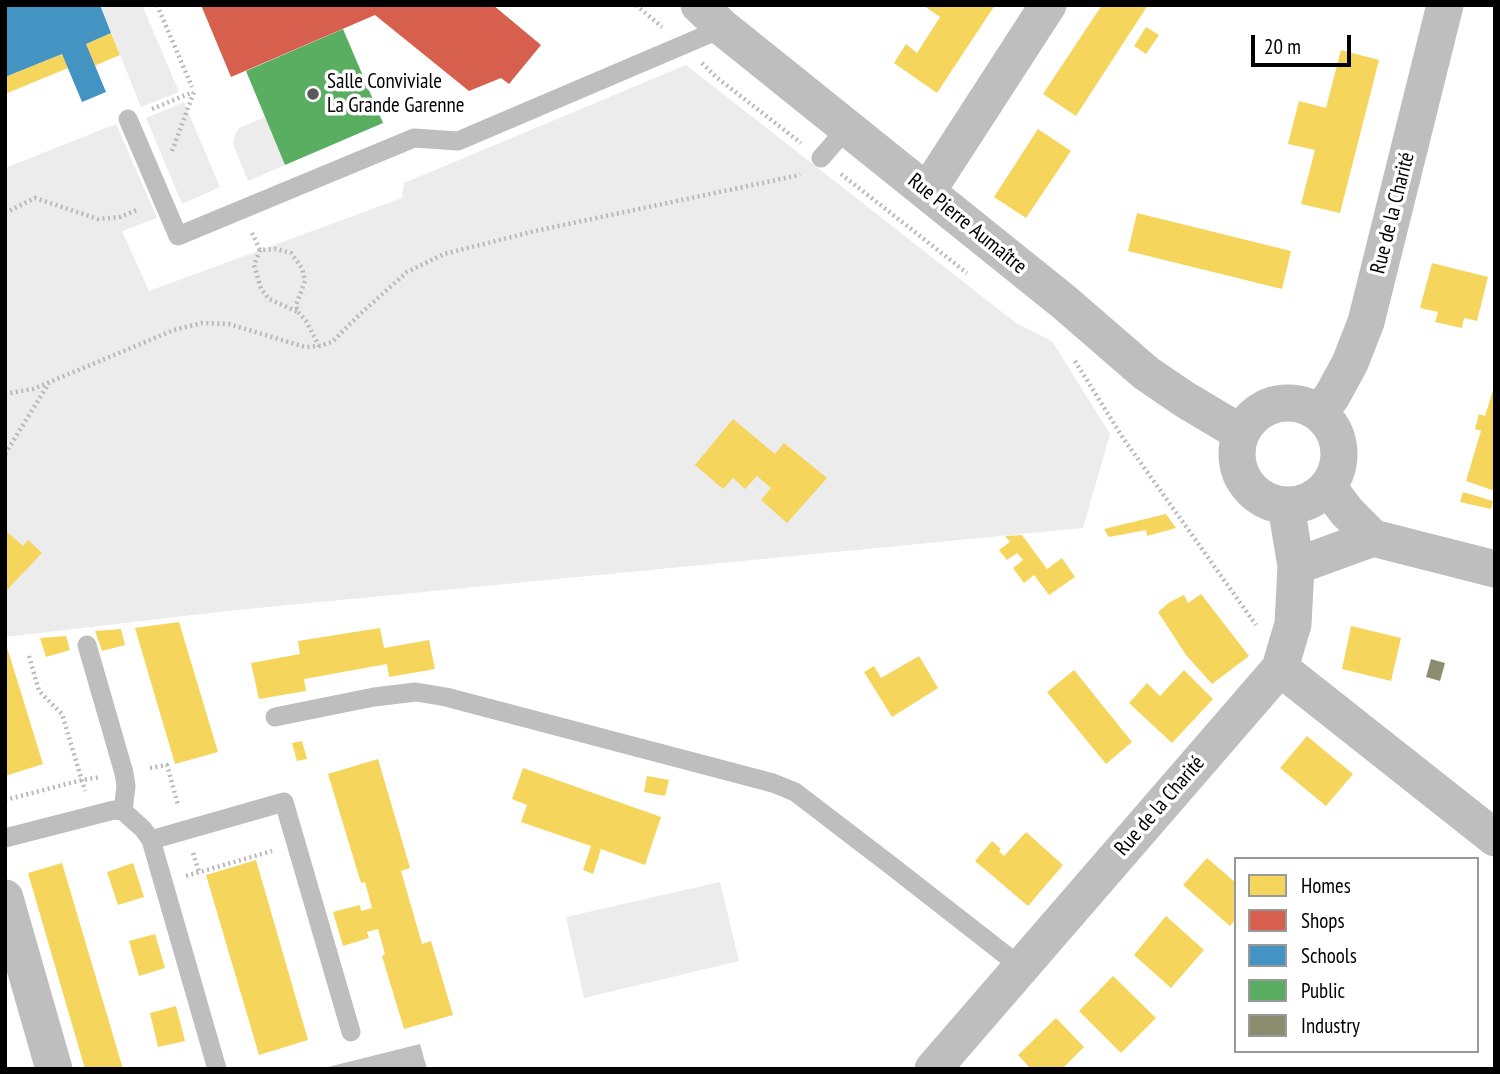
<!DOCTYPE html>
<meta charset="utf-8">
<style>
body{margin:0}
#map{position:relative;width:1500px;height:1074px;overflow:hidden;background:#fff;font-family:"PT Sans Narrow",sans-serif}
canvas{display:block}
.frame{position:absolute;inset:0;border:7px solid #000;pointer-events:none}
.legend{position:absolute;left:1234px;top:857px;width:245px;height:196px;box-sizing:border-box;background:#fff;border:2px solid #999;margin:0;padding:9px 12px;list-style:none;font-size:21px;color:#000}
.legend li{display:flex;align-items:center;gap:14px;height:35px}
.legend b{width:35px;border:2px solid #999}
.scale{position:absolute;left:1251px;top:35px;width:100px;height:32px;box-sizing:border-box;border:4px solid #000;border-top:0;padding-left:9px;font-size:21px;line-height:24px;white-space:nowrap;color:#000;-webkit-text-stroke:5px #fff;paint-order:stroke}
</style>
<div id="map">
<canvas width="1500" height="1074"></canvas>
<div class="frame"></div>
<ul class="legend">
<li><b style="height:19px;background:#f6d55c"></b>Homes</li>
<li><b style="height:19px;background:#d6604d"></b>Shops</li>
<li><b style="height:19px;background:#4393c3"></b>Schools</li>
<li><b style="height:19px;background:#5aae61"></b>Public</li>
<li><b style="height:19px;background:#8c8c6e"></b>Industry</li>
</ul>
<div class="scale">20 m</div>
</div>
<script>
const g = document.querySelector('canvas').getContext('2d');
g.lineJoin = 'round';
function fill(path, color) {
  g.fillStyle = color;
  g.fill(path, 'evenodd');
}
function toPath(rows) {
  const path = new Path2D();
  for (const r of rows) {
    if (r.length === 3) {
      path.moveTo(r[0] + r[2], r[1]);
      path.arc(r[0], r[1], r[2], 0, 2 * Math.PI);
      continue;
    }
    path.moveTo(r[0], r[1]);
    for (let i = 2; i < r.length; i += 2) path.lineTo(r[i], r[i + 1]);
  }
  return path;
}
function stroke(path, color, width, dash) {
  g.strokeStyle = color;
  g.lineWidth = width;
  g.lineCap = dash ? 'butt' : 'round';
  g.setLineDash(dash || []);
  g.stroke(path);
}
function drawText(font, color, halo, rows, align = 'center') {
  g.font = font + ' "PT Sans Narrow",sans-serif';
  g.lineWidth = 7;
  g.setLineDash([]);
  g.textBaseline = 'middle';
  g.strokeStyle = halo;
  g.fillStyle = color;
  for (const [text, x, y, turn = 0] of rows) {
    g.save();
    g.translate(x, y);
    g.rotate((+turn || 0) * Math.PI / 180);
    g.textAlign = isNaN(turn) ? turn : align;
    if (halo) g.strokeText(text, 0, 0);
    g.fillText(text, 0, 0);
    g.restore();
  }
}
const green = toPath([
 [100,5,142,5,179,92,141,107],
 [686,65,1016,323,1052,341,1110,434,1083,528,227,611,5,637,5,168,116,124,157,218,122,231,149,291,402,198,404,183],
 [184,102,220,187,182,204,146,118],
 [265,117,285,165,248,181,233,144,235,134,239,128],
 [720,882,739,961,584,998,566,917]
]);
const water = toPath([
 [420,1044,427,1069,320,1069]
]);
const homes = toPath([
 [923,5,995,5,937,93,894,63,906,44,917,53,940,17],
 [1102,5,1148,5,1076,116,1043,94],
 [1146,27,1159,35,1146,54,1134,46],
 [111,33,120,55,94,66,86,44],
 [1341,50,1379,60,1340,213,1301,204,1315,150,1288,144,1299,101,1326,108],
 [62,54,68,68,5,94,5,77],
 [1038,129,1071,151,1026,218,994,197],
 [1137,213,1291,251,1282,289,1128,251],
 [1432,263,1488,277,1477,321,1464,318,1462,328,1435,322,1438,312,1420,308],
 [1494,387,1495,388,1495,491,1466,481,1481,431,1475,429,1479,414,1485,416],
 [733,419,775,454,784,443,827,478,787,523,761,500,771,488,757,476,745,489,733,478,723,489,695,465],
 [1463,492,1493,501,1491,509,1460,502],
 [1166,514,1176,528,1147,536,1146,530,1109,537,1104,529],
 [5,530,23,546,28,540,42,553,5,592],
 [1022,535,1047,569,1062,558,1075,577,1049,595,1034,575,1024,583,1013,568,1023,560,1017,553,1007,560,999,550,1010,542,1005,536],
 [1201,594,1249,656,1212,684,1186,655,1158,612,1170,602,1184,595,1188,603],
 [179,622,218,752,175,764,135,628],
 [1351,626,1401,638,1391,681,1342,669],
 [380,628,384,648,429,640,435,669,389,677,387,664,304,679,306,691,259,699,251,663,300,654,298,641],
 [121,629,125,645,102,651,95,631],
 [66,636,70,650,46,657,40,638],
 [5,641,43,764,5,776],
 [919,656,938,688,892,717,864,672,874,666,881,678],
 [1074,670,1132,742,1106,764,1047,692],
 [1184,670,1213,699,1172,743,1129,703,1147,683,1160,696],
 [1307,736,1353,774,1326,806,1280,768],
 [302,741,307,759,297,761,292,743],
 [378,759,410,868,401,871,422,944,431,941,453,1015,404,1029,382,956,385,954,378,929,367,932,369,938,343,946,333,912,360,905,361,911,372,908,365,882,361,883,328,774],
 [523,768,661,817,645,865,601,849,593,874,583,870,591,846,521,822,527,805,512,799],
 [647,776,669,780,665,796,644,792],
 [1026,832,1063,865,1028,906,975,861,992,841,1001,849,999,851,1004,856],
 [1207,858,1236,883,1236,919,1230,926,1183,885],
 [256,860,308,1040,259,1055,206,875],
 [62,863,123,1069,85,1069,28,873],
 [133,863,144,897,118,905,107,872],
 [1166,916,1204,950,1171,988,1134,955],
 [155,934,165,968,139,976,129,941],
 [1113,976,1156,1018,1121,1053,1079,1011],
 [176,1006,185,1041,158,1047,150,1013],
 [1056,1018,1084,1047,1062,1069,1031,1069,1018,1055]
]);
const shops = toPath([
 [201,5,493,5,541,45,509,84,501,78,469,91,375,15,231,77]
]);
const schools = toPath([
 [5,5,100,5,111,33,86,44,106,92,82,102,62,54,5,77]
]);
const public = toPath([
 [343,29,383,123,285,165,246,71]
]);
const industry = toPath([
 [1431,659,1445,663,1440,681,1426,677]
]);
const path = toPath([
 [157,5,192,87],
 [636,5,662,27],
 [702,63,716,77,801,143],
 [152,109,193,92],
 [172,151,194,92],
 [841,174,967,273],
 [5,213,35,198,98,219,120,217,139,209],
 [252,233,260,250,276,249,291,253,302,268,305,281,296,305,298,312,306,321,319,346],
 [260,250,254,265,261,289,269,299,298,312],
 [1075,361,1123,438,1256,625],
 [5,394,33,389,174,330,202,323,229,324,305,347,319,346,332,342,359,315,407,272,444,254,535,231,795,176,800,174],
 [5,454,49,383],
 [29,656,39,691,62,714,85,791],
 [150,768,167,765,178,805],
 [5,800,82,780,100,777],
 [193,853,199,872],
 [186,876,272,851]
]);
const lane = toPath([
 [128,119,178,236,414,138,458,141,723,28],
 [821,158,847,128],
 [87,645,124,773,126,786,123,811],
 [275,717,374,697,416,692,446,697,773,783,795,792,893,867,1021,967],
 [5,838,114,810,123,811,143,829,151,840,217,1069],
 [151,840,284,802,351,1032]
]);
const street = toPath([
 [699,5,723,28,1064,302,1146,373,1184,399,1241,433],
 [927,192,1048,5],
 [1288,454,51],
 [1319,413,1332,396,1350,363,1366,322,1445,5],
 [1328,487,1347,512,1373,538,1495,569],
 [1296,566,1373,538],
 [1280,668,1495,838],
 [5,898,54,1069],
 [933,1069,1280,668,1293,624,1296,566,1286,506]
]);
const markers = [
 [313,94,7,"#595959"]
];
const poiNames = [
 ["Salle Conviviale",327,82],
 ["La Grande Garenne",327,106]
];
const streetNames = [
 ["Rue de la Charité",1393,213,-76],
 ["Rue Pierre Aumaître",967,224,39],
 ["Rue de la Charité",1160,806,-49]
];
fill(green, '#ececec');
fill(water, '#bfbfbf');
fill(homes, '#f6d55c');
fill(shops, '#d6604d');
fill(schools, '#4393c3');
fill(public, '#5aae61');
fill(industry, '#8c8c6e');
stroke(path, '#b9b9b9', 4.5, [2, 3.5]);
stroke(lane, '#bebebe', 19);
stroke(street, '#bebebe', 37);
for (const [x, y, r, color] of markers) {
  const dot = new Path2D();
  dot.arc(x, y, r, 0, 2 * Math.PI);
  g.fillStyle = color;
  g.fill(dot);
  stroke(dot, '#fff', 2.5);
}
drawText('21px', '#000', '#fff', poiNames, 'left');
drawText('21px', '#000', '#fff', streetNames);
</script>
